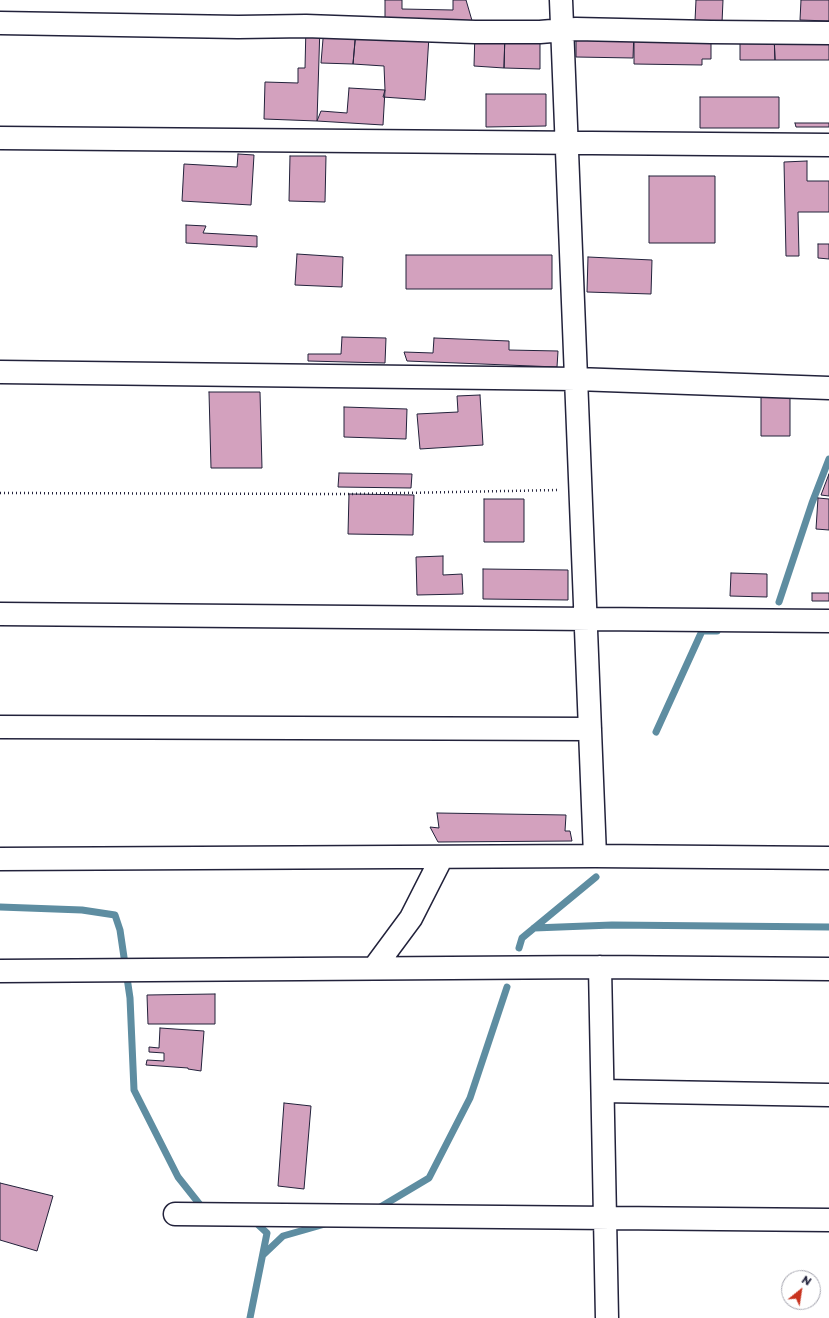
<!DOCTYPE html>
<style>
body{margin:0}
#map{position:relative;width:829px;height:1318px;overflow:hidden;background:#fff;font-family:"Playpen Sans",sans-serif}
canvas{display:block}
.north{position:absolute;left:781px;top:1270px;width:40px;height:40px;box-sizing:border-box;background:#fff;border:1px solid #a7a7b1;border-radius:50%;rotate:30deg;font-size:11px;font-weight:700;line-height:16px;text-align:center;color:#22223b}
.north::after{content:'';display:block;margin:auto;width:14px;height:18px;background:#c8321e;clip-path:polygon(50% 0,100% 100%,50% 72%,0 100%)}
</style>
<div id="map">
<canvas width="829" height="1318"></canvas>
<div class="north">N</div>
</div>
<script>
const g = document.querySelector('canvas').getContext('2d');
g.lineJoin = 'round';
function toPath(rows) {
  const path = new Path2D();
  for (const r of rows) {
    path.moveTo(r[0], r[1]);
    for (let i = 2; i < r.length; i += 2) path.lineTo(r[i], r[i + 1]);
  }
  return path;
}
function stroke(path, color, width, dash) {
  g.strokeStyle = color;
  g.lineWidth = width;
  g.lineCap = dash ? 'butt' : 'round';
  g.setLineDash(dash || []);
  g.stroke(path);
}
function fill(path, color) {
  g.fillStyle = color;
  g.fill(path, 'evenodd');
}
const stream = toPath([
 [779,602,812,503,829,459],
 [656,732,702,631,717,631],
 [0,907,82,910,115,915,120,930,130,998,134,1090,178,1177,201,1206,206,1206],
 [534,928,612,925,829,927],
 [519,948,522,938,596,877],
 [377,1209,429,1178,470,1098,507,987],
 [263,1255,283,1236,325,1224],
 [250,1318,267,1233,253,1220]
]);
const building = toPath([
 [385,0,402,0,402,9,453,10,453,0,466,0,473,24,385,22,385,0],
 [696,0,723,0,722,23,695,21,696,0],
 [801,0,829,0,829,21,800,20,801,0],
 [306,26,320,26,317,121,264,119,265,82,298,83,298,68,305,68,306,26],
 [324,27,356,30,353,64,321,63,324,27],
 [576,29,634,31,633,58,576,57,576,29],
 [356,30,429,36,425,100,383,97,385,90,384,66,353,64,356,30],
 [634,31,711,32,711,59,702,59,702,65,634,64,634,31],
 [475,32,505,32,504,68,474,66,475,32],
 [505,32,540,32,540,69,504,68,505,32],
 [829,33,829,60,775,60,774,34,829,33],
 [774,34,775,60,740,60,740,35,774,34],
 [349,88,385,90,383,125,317,121,321,111,347,113,349,88],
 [486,94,546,94,546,126,486,127,486,94],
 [700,97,779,97,779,128,700,128,700,97],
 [795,123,829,123,829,127,796,127,795,123],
 [238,154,254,155,251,205,182,201,184,164,237,167,238,154],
 [290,156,326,156,325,202,289,201,290,156],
 [807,161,807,181,829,181,829,212,798,212,799,256,786,256,784,162,807,161],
 [649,176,715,176,715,243,649,243,649,176],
 [186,225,206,226,203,233,257,236,257,247,186,243,186,225],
 [818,244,829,244,829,259,818,258,818,244],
 [297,254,343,257,342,287,295,285,297,254],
 [406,255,552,255,552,289,406,289,406,255],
 [588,257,652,260,651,294,587,292,588,257],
 [342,337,386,338,385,363,308,361,308,354,341,354,342,337],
 [434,338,509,341,509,350,558,351,557,367,407,361,404,352,433,353,434,338],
 [209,392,260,392,262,468,211,468,209,392],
 [480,395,483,445,420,449,417,414,458,412,457,396,480,395],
 [761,395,790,395,790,436,761,436,761,395],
 [344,407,407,409,406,439,344,437,344,407],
 [339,473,412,474,411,488,338,487,339,473],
 [829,474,829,496,821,495,829,474],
 [349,494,414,495,413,535,348,534,349,494],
 [818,498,829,499,829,530,816,529,818,498],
 [484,499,524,499,524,542,484,542,484,499],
 [443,556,443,575,462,574,463,594,417,595,416,557,443,556],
 [483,569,568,570,568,600,483,599,483,569],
 [731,573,767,574,767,597,730,596,731,573],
 [812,593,829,593,829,601,812,601,812,593],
 [437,813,566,815,565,831,570,831,572,841,438,842,430,827,439,828,437,813],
 [215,994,215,1024,148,1024,147,995,215,994],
 [160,1028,204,1031,201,1071,188,1069,188,1068,146,1065,147,1060,164,1061,164,1053,149,1052,149,1047,159,1048,160,1028],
 [284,1103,311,1106,304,1189,278,1186,284,1103],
 [0,1183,53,1196,37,1251,0,1240,0,1183]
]);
const path = toPath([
 [0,493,349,494,559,490]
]);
const minor = toPath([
 [561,0,595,856],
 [0,23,238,27,306,26,475,32,540,32,576,29,711,32,829,33],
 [0,138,829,145],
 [0,372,576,379,829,388],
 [0,614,829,621],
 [0,727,590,729],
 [0,859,595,856,829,858],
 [600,967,607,1318],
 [374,968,411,918,442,857],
 [0,971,600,967,829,969],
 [603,1091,829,1095],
 [175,1214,829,1220]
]);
stroke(stream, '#5e8da1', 7);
fill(building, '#d3a1be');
stroke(building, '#22223b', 1);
stroke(minor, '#22223b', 25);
stroke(path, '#22223b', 2.5, [1, 3]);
stroke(minor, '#fff', 22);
</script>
